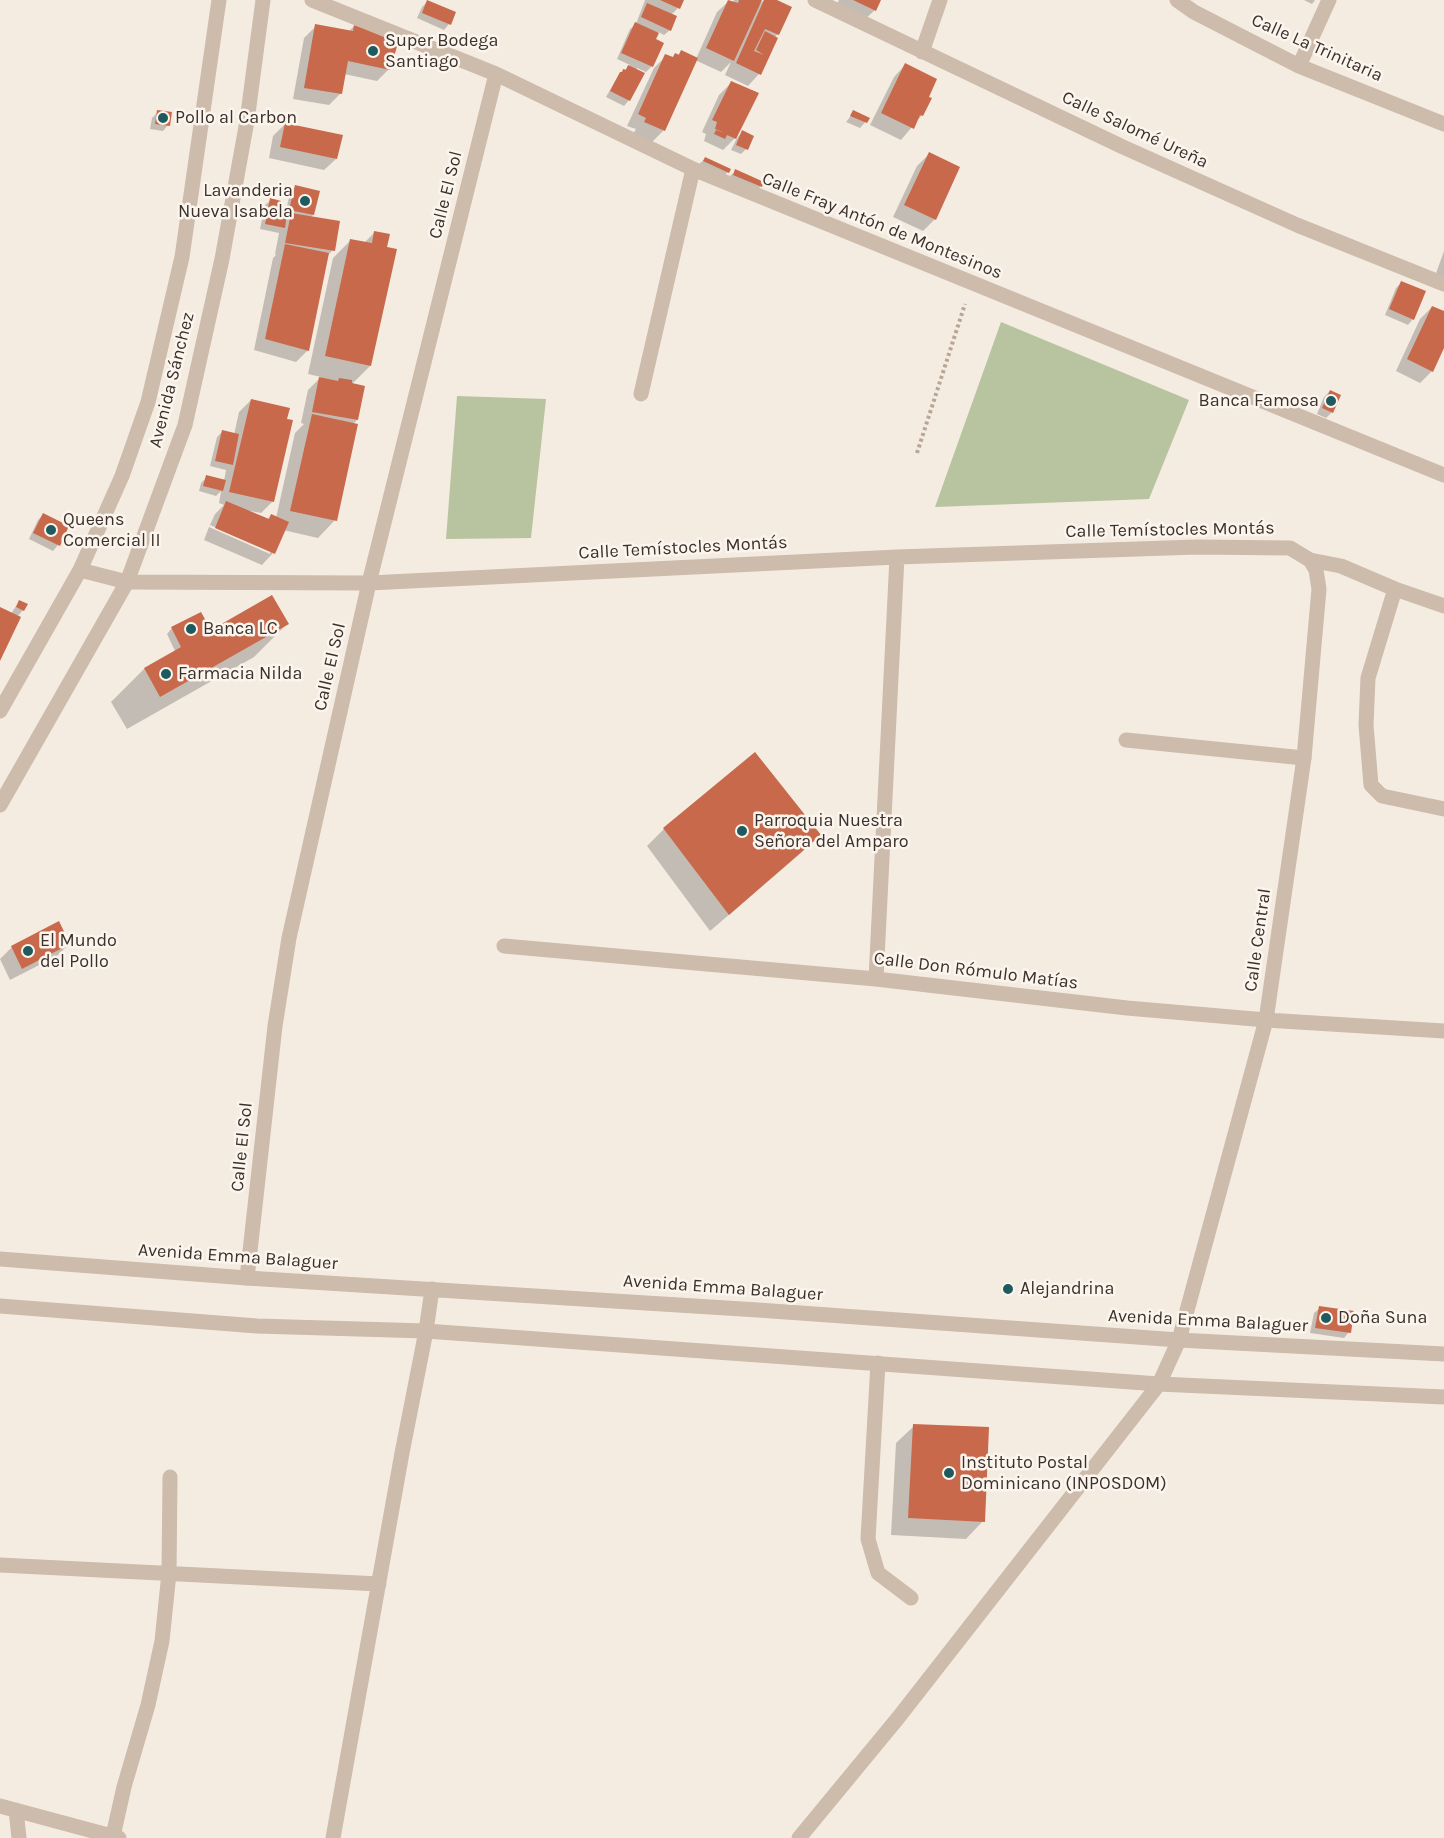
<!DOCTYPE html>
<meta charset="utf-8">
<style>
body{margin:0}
canvas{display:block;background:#f4ebe1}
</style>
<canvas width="1444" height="1838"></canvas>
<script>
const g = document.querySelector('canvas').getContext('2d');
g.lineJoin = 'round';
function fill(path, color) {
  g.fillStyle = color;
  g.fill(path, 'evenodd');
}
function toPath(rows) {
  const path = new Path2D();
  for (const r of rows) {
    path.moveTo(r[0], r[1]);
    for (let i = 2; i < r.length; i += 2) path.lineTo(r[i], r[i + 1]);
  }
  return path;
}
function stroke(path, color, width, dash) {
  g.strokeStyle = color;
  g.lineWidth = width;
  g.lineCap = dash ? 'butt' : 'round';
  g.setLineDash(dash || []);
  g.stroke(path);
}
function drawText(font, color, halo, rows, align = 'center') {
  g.font = font + ' Karla,sans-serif';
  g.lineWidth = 5;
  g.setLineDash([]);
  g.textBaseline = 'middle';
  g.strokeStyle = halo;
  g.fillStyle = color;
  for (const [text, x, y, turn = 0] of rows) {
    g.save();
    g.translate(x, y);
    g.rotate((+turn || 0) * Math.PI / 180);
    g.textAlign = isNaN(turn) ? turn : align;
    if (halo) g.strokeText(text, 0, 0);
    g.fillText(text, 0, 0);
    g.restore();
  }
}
const green = toPath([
 [1001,322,1189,400,1149,499,935,507],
 [457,396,546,399,531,538,446,539]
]);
const shadow = toPath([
 [645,0,682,0,678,8,671,15,670,30,664,35,658,32,654,40,652,66,646,72,637,68,629,100,624,106,606,97,618,76,630,65,617,59,630,29,636,24],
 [734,0,760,0,757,6,764,0,774,0,778,34,774,38,759,74,748,86,725,75,731,62,721,72,695,60,664,130,652,142,633,134,636,129,627,126,654,68,666,56,672,59,681,52,696,59,717,12,729,1,733,2],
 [839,0,879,0,875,10,863,21,835,8],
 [1304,0,1315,0,1312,4],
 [428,1,449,24,444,30,417,18,422,7],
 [316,26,349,31,354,26,389,69,377,81,344,74,340,94,329,105,293,99,304,38],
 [905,65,922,115,901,140,870,125,894,77],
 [731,83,735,138,723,150,704,141,706,134,702,132,719,95],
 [158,112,168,125,163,131,150,129,152,118],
 [854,112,868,119,860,128,846,122],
 [285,124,336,159,324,170,269,158,273,136],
 [742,132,746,149,741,154,731,150,737,138],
 [929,154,935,219,923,231,893,217,917,166],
 [705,159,728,172,722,177,699,164],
 [736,171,762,182,760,187,755,192,730,176],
 [296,187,313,215,310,218,333,250,327,256,308,350,296,362,254,350,273,258,276,255,275,254,279,233,260,229,265,205,271,200,277,214,285,215,290,193],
 [375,232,370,366,351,385,357,420,353,424,335,520,318,538,283,530,273,553,262,565,204,540,209,527,270,554,270,550,210,525,215,514,224,505,219,503,221,491,216,496,199,491,201,483,207,477,224,481,226,470,210,466,217,437,222,432,234,435,239,412,251,400,273,501,261,513,250,511,249,512,267,520,271,515,276,518,295,433,304,424,301,423,308,390,321,377,308,374,333,258,351,240,364,243],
 [1444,251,1444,279,1435,276],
 [1402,282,1413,319,1408,325,1385,315,1396,288],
 [1432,307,1444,313,1444,345,1432,371,1420,383,1396,371,1420,319],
 [1330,391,1332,412,1326,418,1317,414,1324,397],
 [43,515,68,527,58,545,53,551,29,539,38,520],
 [19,601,23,610,17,617,0,657,0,609,11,614],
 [287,624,254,657,127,729,111,702,144,669,175,651,167,634,172,628,210,632],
 [664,829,819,835,801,853,710,931,647,846],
 [69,944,57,956,10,980,0,959,12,947],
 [1320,1308,1349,1332,1344,1338,1310,1333,1314,1313],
 [914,1426,983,1521,966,1539,891,1535,896,1443]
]);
const building = toPath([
 [427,0,456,12,451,25,422,13],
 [660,0,684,0,680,9],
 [728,0,738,3,739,0,762,0,734,61,706,48],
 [764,0,777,0,792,7,779,35,765,29,754,51,764,55,756,50,765,31,778,38,761,75,736,63],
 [853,0,881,0,876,11],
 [647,3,677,16,671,31,641,17],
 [635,22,659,33,656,39,664,43,653,67,621,53],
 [315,24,353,31,354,25,399,40,390,70,348,61,342,94,304,88],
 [681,50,698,58,665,131,644,122,646,118,638,114,665,54,673,57,675,53,679,55],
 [905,63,937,79,929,97,932,98,923,116,920,115,914,129,881,113],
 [628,65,645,73,630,101,610,91,620,72,622,72,623,69,626,70],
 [731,81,759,93,736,139,727,135,725,139,714,134,716,130,725,133,715,129,717,122,712,120],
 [157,110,172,112,170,126,155,124],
 [853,110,870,118,867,123,850,116],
 [285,123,343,135,337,159,280,147],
 [742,130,754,136,748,150,736,145],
 [929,152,960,167,936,220,904,205],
 [705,157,731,169,729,173,703,161],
 [735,169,764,182,762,187,733,175],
 [295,185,320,191,314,215,289,210],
 [270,198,281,201,279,213,287,214,285,228,265,224],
 [291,213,340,221,335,251,285,243],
 [374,231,390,234,387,247,397,249,371,366,325,356,350,239,372,243],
 [285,244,329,253,309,351,265,339],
 [1401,281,1426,291,1414,320,1389,309],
 [1432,306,1444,311,1444,348,1433,372,1407,359],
 [319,377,338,381,339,378,352,380,352,383,365,386,358,420,312,412],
 [1330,390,1341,395,1333,413,1322,408],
 [251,399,290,408,287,419,293,420,274,502,229,492],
 [312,414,358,424,337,521,290,511],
 [222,430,239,434,233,465,215,461],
 [206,475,226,480,223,491,203,486],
 [226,501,269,519,271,514,289,522,275,554,215,528],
 [43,513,69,526,60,546,33,533],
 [272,595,289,624,160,697,144,668,181,647,171,627,201,612,211,630],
 [19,600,28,604,24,611,16,607],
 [0,607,21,617,0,661],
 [755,752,821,835,729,915,663,828],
 [59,921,70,944,22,969,11,946],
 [1319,1306,1354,1311,1351,1333,1315,1328],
 [913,1424,989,1427,985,1522,908,1518]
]);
const path = toPath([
 [917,453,965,304]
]);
const service = toPath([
 [1310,560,1341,566,1395,589,1444,606],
 [1395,589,1368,678,1366,725,1371,785,1382,796,1444,809],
 [1126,740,1304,758],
 [878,1363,868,1539,878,1573,911,1598]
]);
const minor = toPath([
 [312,0,496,74,693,169,1444,475],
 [815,0,1123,147,1297,225,1444,284],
 [1177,0,1194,12,1299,66,1444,124],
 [922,52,940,0],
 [1299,66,1329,0],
 [641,394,693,169],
 [80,570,127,582,369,583,897,557,1197,547,1290,548,1310,560,1316,570,1319,589,1304,758,1266,1020,1179,1340,1159,1384,898,1718,799,1838],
 [504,946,876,979,1127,1008,1266,1020,1444,1031],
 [876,979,897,557],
 [247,1278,275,1026,289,938,369,583,496,74],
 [0,1565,379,1584],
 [0,1806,119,1838],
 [16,1810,19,1838],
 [113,1836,124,1787,148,1705,162,1641,169,1573,170,1477],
 [333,1838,402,1453,426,1331]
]);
const tertiary = toPath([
 [0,711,80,570,122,476,148,402,182,257,219,0],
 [0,805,127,582,185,425,222,259,247,121,263,0],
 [0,1259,247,1278,758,1310,1179,1340,1444,1354],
 [0,1306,257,1326,426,1331,1159,1384,1444,1397],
 [426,1331,432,1289]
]);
const markers = [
 [373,51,6,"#1f5a5e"],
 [163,118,6,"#1f5a5e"],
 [305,201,6,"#1f5a5e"],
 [1331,401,6,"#1f5a5e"],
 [51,530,6,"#1f5a5e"],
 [191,629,6,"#1f5a5e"],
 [166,674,6,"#1f5a5e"],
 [742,831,6,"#1f5a5e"],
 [28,951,6,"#1f5a5e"],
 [1008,1289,6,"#1f5a5e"],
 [1326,1318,6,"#1f5a5e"],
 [949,1473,6,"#1f5a5e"]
];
const poiNames = [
 ["Super Bodega",385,41],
 ["Santiago",385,62],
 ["Pollo al Carbon",175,118],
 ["Lavanderia",293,191,"right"],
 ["Nueva Isabela",293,212,"right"],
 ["Banca Famosa",1319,401,"right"],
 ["Queens",63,520],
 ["Comercial II",63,541],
 ["Banca LC",203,629],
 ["Farmacia Nilda",178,674],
 ["Parroquia Nuestra",754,821],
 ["Señora del Amparo",754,842],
 ["El Mundo",40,941],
 ["del Pollo",40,962],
 ["Alejandrina",1020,1289],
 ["Doña Suna",1338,1318],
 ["Instituto Postal",961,1463],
 ["Dominicano (INPOSDOM)",961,1484]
];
const streetNames = [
 ["Calle La Trinitaria",1317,48,24],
 ["Calle Salomé Ureña",1135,130,25],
 ["Calle El Sol",446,195,-76],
 ["Calle Fray Antón de Montesinos",882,226,22],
 ["Avenida Sánchez",172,380,-76],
 ["Calle Temístocles Montás",1170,530,-1],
 ["Calle Temístocles Montás",683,548,-3],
 ["Calle El Sol",330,667,-77],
 ["Calle Central",1258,940,-82],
 ["Calle Don Rómulo Matías",976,971,7],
 ["Calle El Sol",242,1147,-84],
 ["Avenida Emma Balaguer",238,1257,4],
 ["Avenida Emma Balaguer",723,1288,4],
 ["Avenida Emma Balaguer",1208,1321,3]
];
fill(green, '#b8c4a0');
fill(shadow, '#0003');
fill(building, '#c8694b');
stroke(path, '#b9a596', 4, [3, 3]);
stroke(service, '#cdbbac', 15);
stroke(minor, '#cdbbac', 15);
stroke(tertiary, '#cdbbac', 15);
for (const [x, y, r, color] of markers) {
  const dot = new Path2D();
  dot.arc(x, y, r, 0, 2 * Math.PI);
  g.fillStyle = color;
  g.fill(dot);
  stroke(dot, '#fbf5ee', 2);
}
drawText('18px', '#3b302b', '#fbf5ee', poiNames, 'left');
drawText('18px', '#3b302b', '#fbf5ee', streetNames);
</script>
